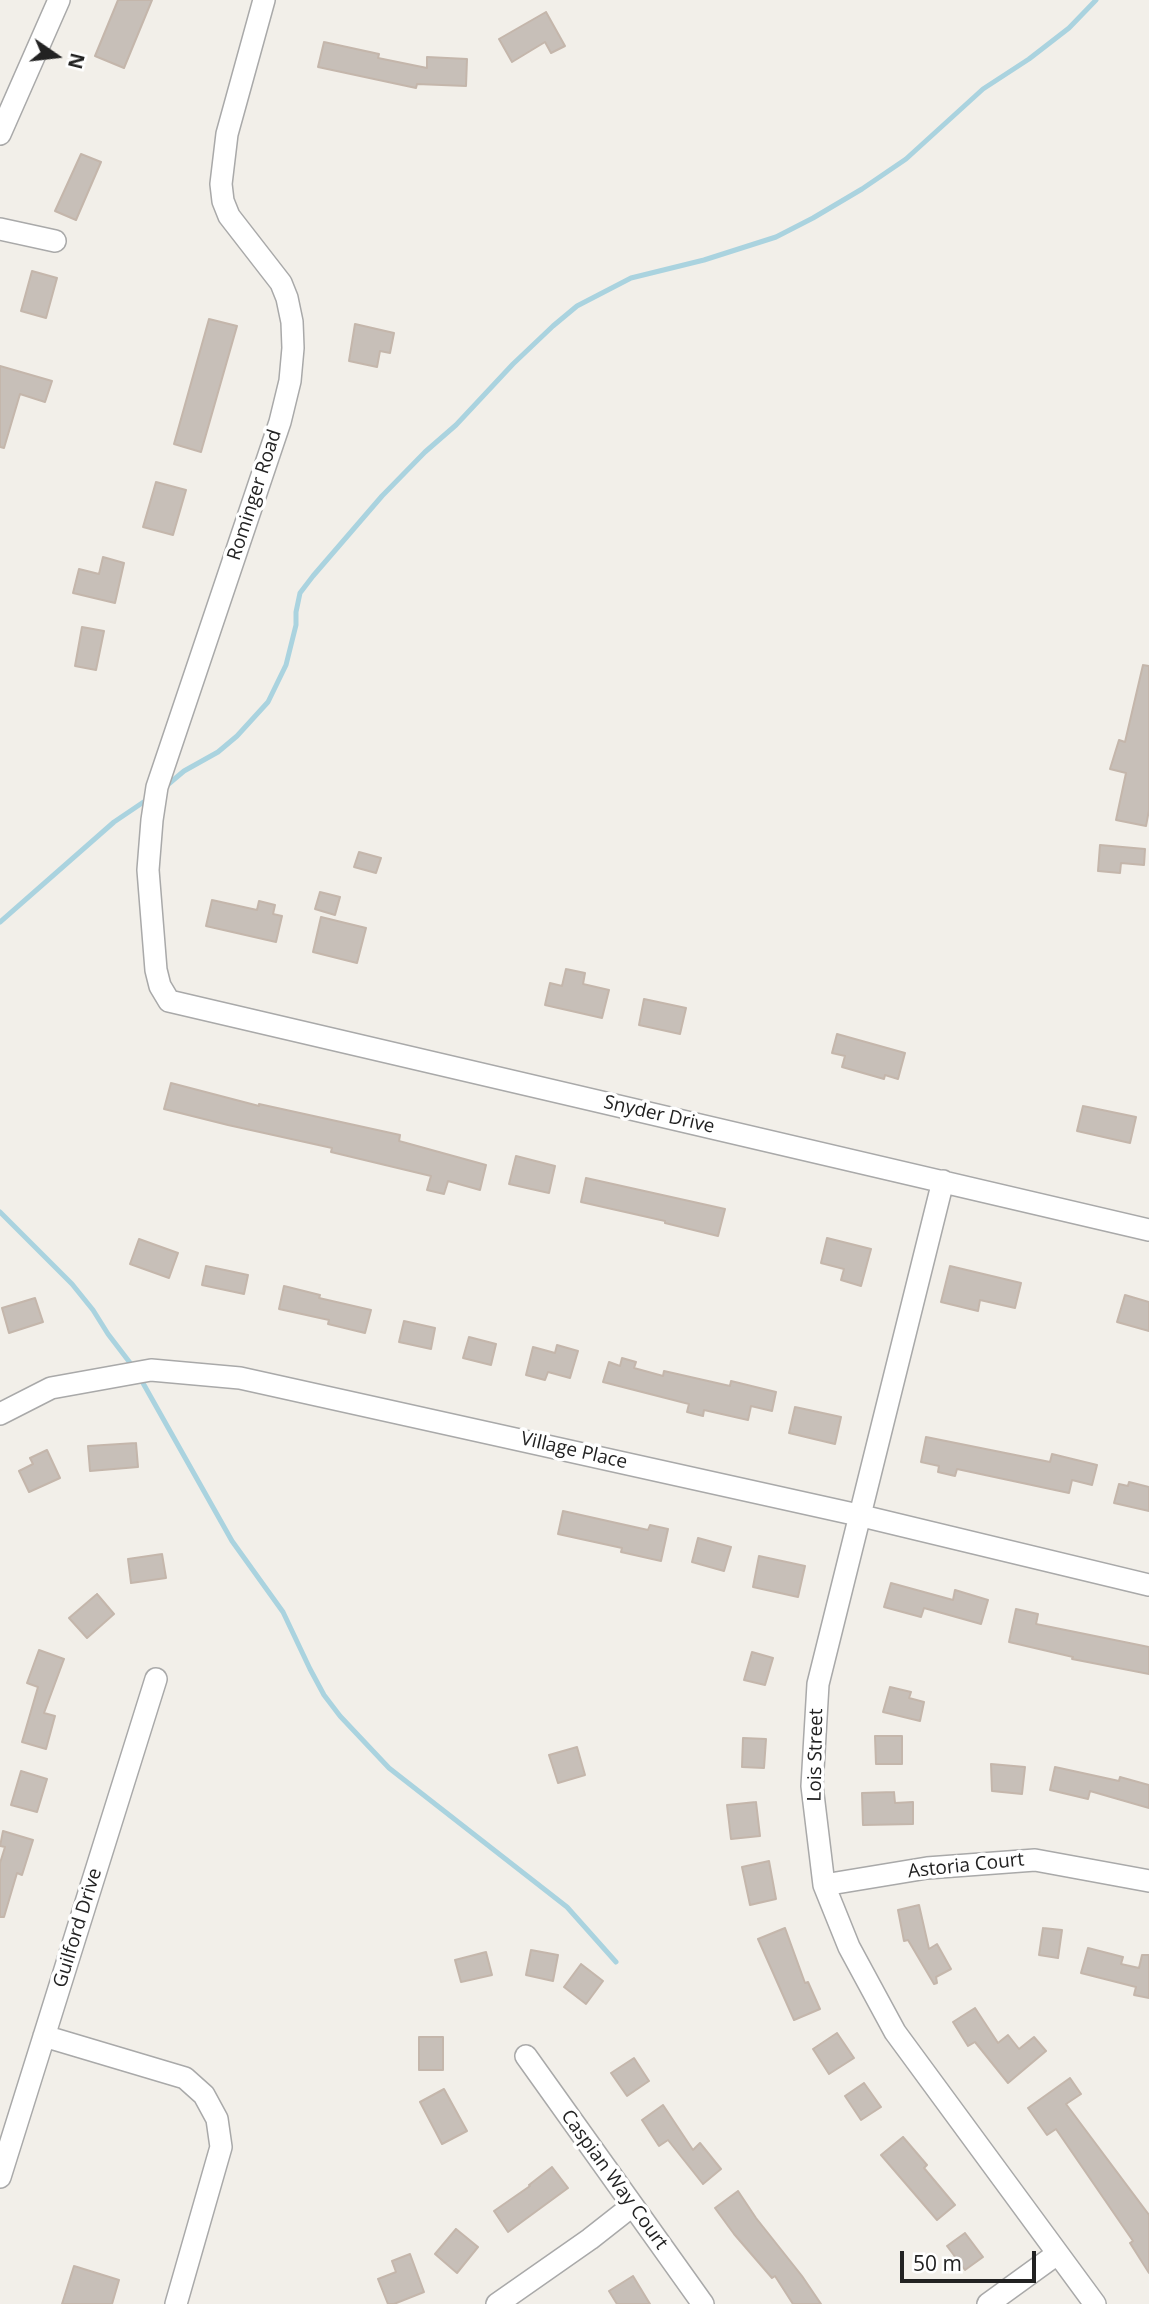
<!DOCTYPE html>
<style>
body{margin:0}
#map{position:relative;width:1149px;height:2304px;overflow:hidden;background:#f2efe9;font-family:"Open Sans",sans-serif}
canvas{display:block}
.north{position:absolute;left:21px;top:21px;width:70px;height:70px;-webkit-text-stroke:5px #fff;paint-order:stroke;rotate:104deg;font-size:19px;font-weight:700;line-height:28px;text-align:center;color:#222}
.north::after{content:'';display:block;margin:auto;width:24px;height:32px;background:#222;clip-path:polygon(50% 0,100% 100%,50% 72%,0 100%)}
.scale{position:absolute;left:900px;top:2251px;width:136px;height:32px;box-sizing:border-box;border:4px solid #222;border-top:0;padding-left:9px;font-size:21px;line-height:24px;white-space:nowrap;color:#222;-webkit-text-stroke:5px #fff;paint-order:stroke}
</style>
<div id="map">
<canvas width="1149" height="2304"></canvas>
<div class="north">N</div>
<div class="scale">50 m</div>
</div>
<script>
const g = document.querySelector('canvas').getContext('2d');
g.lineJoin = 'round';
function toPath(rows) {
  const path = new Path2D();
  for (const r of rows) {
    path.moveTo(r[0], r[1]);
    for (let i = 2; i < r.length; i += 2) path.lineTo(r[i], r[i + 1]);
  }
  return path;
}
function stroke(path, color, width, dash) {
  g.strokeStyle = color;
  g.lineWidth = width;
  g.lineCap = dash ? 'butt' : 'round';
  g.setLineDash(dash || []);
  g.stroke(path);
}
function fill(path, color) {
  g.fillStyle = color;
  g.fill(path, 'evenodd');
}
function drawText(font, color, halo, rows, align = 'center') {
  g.font = font + ' "Open Sans",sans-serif';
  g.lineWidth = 7;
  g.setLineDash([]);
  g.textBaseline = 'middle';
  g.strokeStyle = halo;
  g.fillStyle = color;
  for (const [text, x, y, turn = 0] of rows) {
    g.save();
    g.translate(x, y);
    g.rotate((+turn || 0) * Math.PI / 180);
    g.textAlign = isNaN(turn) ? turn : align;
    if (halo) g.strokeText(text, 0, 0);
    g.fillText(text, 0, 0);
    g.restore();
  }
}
const stream = toPath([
 [165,787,184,771,218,752,237,736,268,702,286,665,296,625,296,612,300,593,313,576,382,496,425,452,456,425,513,364,553,326,577,306,631,278,704,260,776,237,813,218,862,189,906,159,983,89,1029,59,1069,28,1096,0],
 [0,922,114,822,148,799],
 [0,1212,72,1284,93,1310,108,1334,134,1368],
 [139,1376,232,1541,283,1612,310,1669,324,1695,340,1716,389,1768,567,1907,616,1962]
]);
const building = toPath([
 [118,0,152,0,124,68,95,56,118,0],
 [546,12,565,46,551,53,545,42,512,62,499,39,546,12],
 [324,42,379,54,378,58,427,68,427,57,467,59,466,86,417,84,416,88,318,67,324,42],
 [81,154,101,162,76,220,55,211,81,154],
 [32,271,57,278,46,318,21,311,32,271],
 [209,319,237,326,201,452,174,444,209,319],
 [355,324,394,333,390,353,380,351,377,367,349,361,355,324],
 [0,366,52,381,45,402,20,394,4,448,0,447,0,366],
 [156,482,186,490,173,535,143,527,156,482],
 [103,557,124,563,115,603,73,593,79,569,99,574,103,557],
 [82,627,104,631,96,670,75,666,82,627],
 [1143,665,1149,666,1149,810,1146,826,1116,820,1126,773,1110,769,1119,740,1125,742,1143,665],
 [1100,845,1145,849,1144,865,1121,863,1120,873,1098,871,1100,845],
 [359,852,381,858,376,873,354,867,359,852],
 [320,892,340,897,335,915,315,909,320,892],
 [212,900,257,910,259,901,275,905,273,914,282,916,276,942,206,926,212,900],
 [321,917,366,928,357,963,313,952,321,917],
 [566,969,585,973,583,984,609,990,602,1018,545,1005,550,983,562,986,566,969],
 [644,999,686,1008,680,1034,639,1025,644,999],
 [837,1034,905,1053,898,1079,885,1075,884,1079,842,1067,845,1056,832,1053,837,1034],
 [171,1083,259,1106,259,1104,400,1135,399,1141,486,1165,480,1190,448,1181,444,1194,427,1190,431,1176,331,1152,332,1148,228,1125,164,1109,171,1083],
 [1083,1106,1136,1117,1130,1143,1077,1131,1083,1106],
 [516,1156,555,1166,549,1193,509,1184,516,1156],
 [586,1178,725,1209,718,1236,665,1223,665,1221,581,1202,586,1178],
 [827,1238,871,1249,861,1286,841,1280,844,1269,821,1263,827,1238],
 [139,1239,178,1253,169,1278,130,1264,139,1239],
 [206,1266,248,1275,244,1294,202,1285,206,1266],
 [950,1266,1021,1283,1015,1308,980,1300,978,1311,941,1302,950,1266],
 [284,1286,320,1295,319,1298,371,1310,365,1333,328,1324,329,1320,279,1309,284,1286],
 [1125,1295,1149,1302,1149,1331,1117,1322,1125,1295],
 [35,1298,43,1322,9,1333,2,1308,35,1298],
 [404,1321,435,1328,431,1349,399,1342,404,1321],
 [469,1337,496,1344,491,1365,463,1358,469,1337],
 [557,1345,578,1351,570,1378,548,1372,545,1380,526,1375,533,1347,555,1353,557,1345],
 [622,1358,636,1362,634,1368,663,1376,664,1371,730,1386,731,1381,776,1392,772,1411,751,1406,748,1420,704,1410,703,1416,687,1412,689,1404,603,1382,609,1362,620,1366,622,1358],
 [795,1407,841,1417,835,1444,789,1433,795,1407],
 [926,1437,1050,1462,1052,1454,1097,1465,1092,1485,1072,1480,1069,1493,957,1469,955,1476,938,1472,939,1466,921,1462,926,1437],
 [136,1443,138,1467,90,1471,88,1446,136,1443],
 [47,1450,60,1478,29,1492,19,1471,33,1464,30,1458,47,1450],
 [1129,1482,1149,1487,1149,1511,1114,1503,1119,1484,1128,1486,1129,1482],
 [563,1511,648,1530,650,1525,668,1529,661,1561,621,1552,622,1548,558,1534,563,1511],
 [698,1538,731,1547,724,1571,692,1562,698,1538],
 [162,1554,166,1578,131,1583,128,1559,162,1554],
 [759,1556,805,1566,798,1597,753,1587,759,1556],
 [891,1583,953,1600,955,1590,988,1600,981,1624,924,1608,921,1617,884,1607,891,1583],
 [97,1594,114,1614,87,1638,69,1618,97,1594],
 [1016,1609,1038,1614,1036,1624,1149,1647,1149,1674,1072,1659,1073,1657,1009,1642,1016,1609],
 [39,1650,64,1659,44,1713,55,1716,46,1749,22,1742,38,1687,27,1683,39,1650],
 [752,1652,773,1658,765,1685,744,1680,752,1652],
 [890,1687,911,1692,909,1698,924,1702,920,1721,883,1712,890,1687],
 [875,1736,902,1736,902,1764,876,1764,875,1736],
 [743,1738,766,1739,764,1768,742,1767,743,1738],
 [577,1747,585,1775,558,1783,549,1755,577,1747],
 [991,1764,1025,1767,1022,1794,992,1791,991,1764],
 [1055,1767,1119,1781,1120,1777,1149,1785,1149,1808,1090,1791,1088,1799,1050,1790,1055,1767],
 [21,1771,47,1779,37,1812,11,1805,21,1771],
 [894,1792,895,1803,913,1802,913,1824,863,1825,862,1793,894,1792],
 [756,1802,760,1836,731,1839,727,1805,756,1802],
 [3,1831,33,1840,22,1875,17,1873,4,1917,0,1917,0,1863,5,1847,0,1846,3,1831],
 [769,1861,776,1899,750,1905,742,1867,769,1861],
 [919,1905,929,1949,937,1944,951,1969,936,1977,937,1983,934,1984,908,1940,904,1941,898,1910,919,1905],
 [785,1928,805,1983,808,1982,820,2009,794,2020,758,1939,785,1928],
 [1043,1928,1062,1930,1058,1958,1039,1955,1043,1928],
 [1088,1948,1123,1957,1121,1964,1139,1968,1142,1955,1149,1955,1149,1998,1134,1995,1136,1987,1081,1973,1088,1948],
 [531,1950,558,1955,553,1981,526,1975,531,1950],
 [486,1952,492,1975,461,1982,455,1960,486,1952],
 [581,1964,603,1981,586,2004,564,1987,581,1964],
 [975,2008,998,2043,1008,2035,1019,2049,1034,2037,1046,2051,1008,2083,975,2042,968,2046,953,2022,975,2008],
 [837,2033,854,2058,829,2074,813,2049,837,2033],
 [419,2037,443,2037,443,2070,419,2070,419,2037],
 [634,2058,649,2081,627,2096,611,2073,634,2058],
 [1070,2078,1081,2094,1066,2104,1149,2215,1149,2273,1130,2243,1133,2241,1056,2129,1047,2135,1028,2108,1070,2078],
 [864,2083,881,2107,861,2120,845,2096,864,2083],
 [444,2089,467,2131,442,2144,420,2102,444,2089],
 [663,2105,693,2150,700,2143,721,2169,703,2184,668,2140,659,2146,642,2120,663,2105],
 [903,2137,927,2165,924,2168,955,2205,937,2220,881,2155,903,2137],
 [552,2167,568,2188,508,2232,494,2211,530,2186,529,2185,552,2167],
 [738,2191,756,2218,802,2276,821,2304,793,2304,775,2276,772,2278,734,2234,715,2208,738,2191],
 [456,2229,478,2247,457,2273,435,2254,456,2229],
 [965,2233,983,2257,965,2270,947,2246,965,2233],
 [410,2254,424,2292,394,2304,388,2304,378,2279,396,2272,392,2261,410,2254],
 [74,2266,119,2280,112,2304,62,2304,74,2266],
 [633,2276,650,2304,617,2304,609,2291,633,2276]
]);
const minor = toPath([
 [264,0,227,134,221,184,223,201,229,216,281,283,287,298,292,322,293,348,290,381,280,422,157,787,152,820,148,870,156,970,160,986,169,1001,1149,1230],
 [0,134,59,0],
 [0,229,55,241],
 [943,1181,818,1684,812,1786,824,1885,849,1947,895,2032,1095,2304],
 [0,1414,51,1388,151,1370,240,1378,858,1515,1149,1585],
 [824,1885,927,1868,1035,1860,1149,1881],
 [44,2036,185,2078,204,2095,217,2119,221,2147,176,2304],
 [526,2056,703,2304],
 [0,2177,156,1679],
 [497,2304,590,2239,632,2206],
 [988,2304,1057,2254]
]);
const streetNames = [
 ["Rominger Road",255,495,-72],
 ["Snyder Drive",659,1115,13],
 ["Village Place",574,1451,13],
 ["Lois Street",816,1755,-89],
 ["Astoria Court",966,1866,-6],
 ["Guilford Drive",78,1928,-73],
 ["Caspian Way Court",614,2180,54]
];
stroke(stream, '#aad3df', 5);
fill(building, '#c7bfb8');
stroke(building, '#c4b6ab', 2);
stroke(minor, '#a9a9a9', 24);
stroke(minor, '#fff', 21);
drawText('19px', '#222', '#fff', streetNames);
</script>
